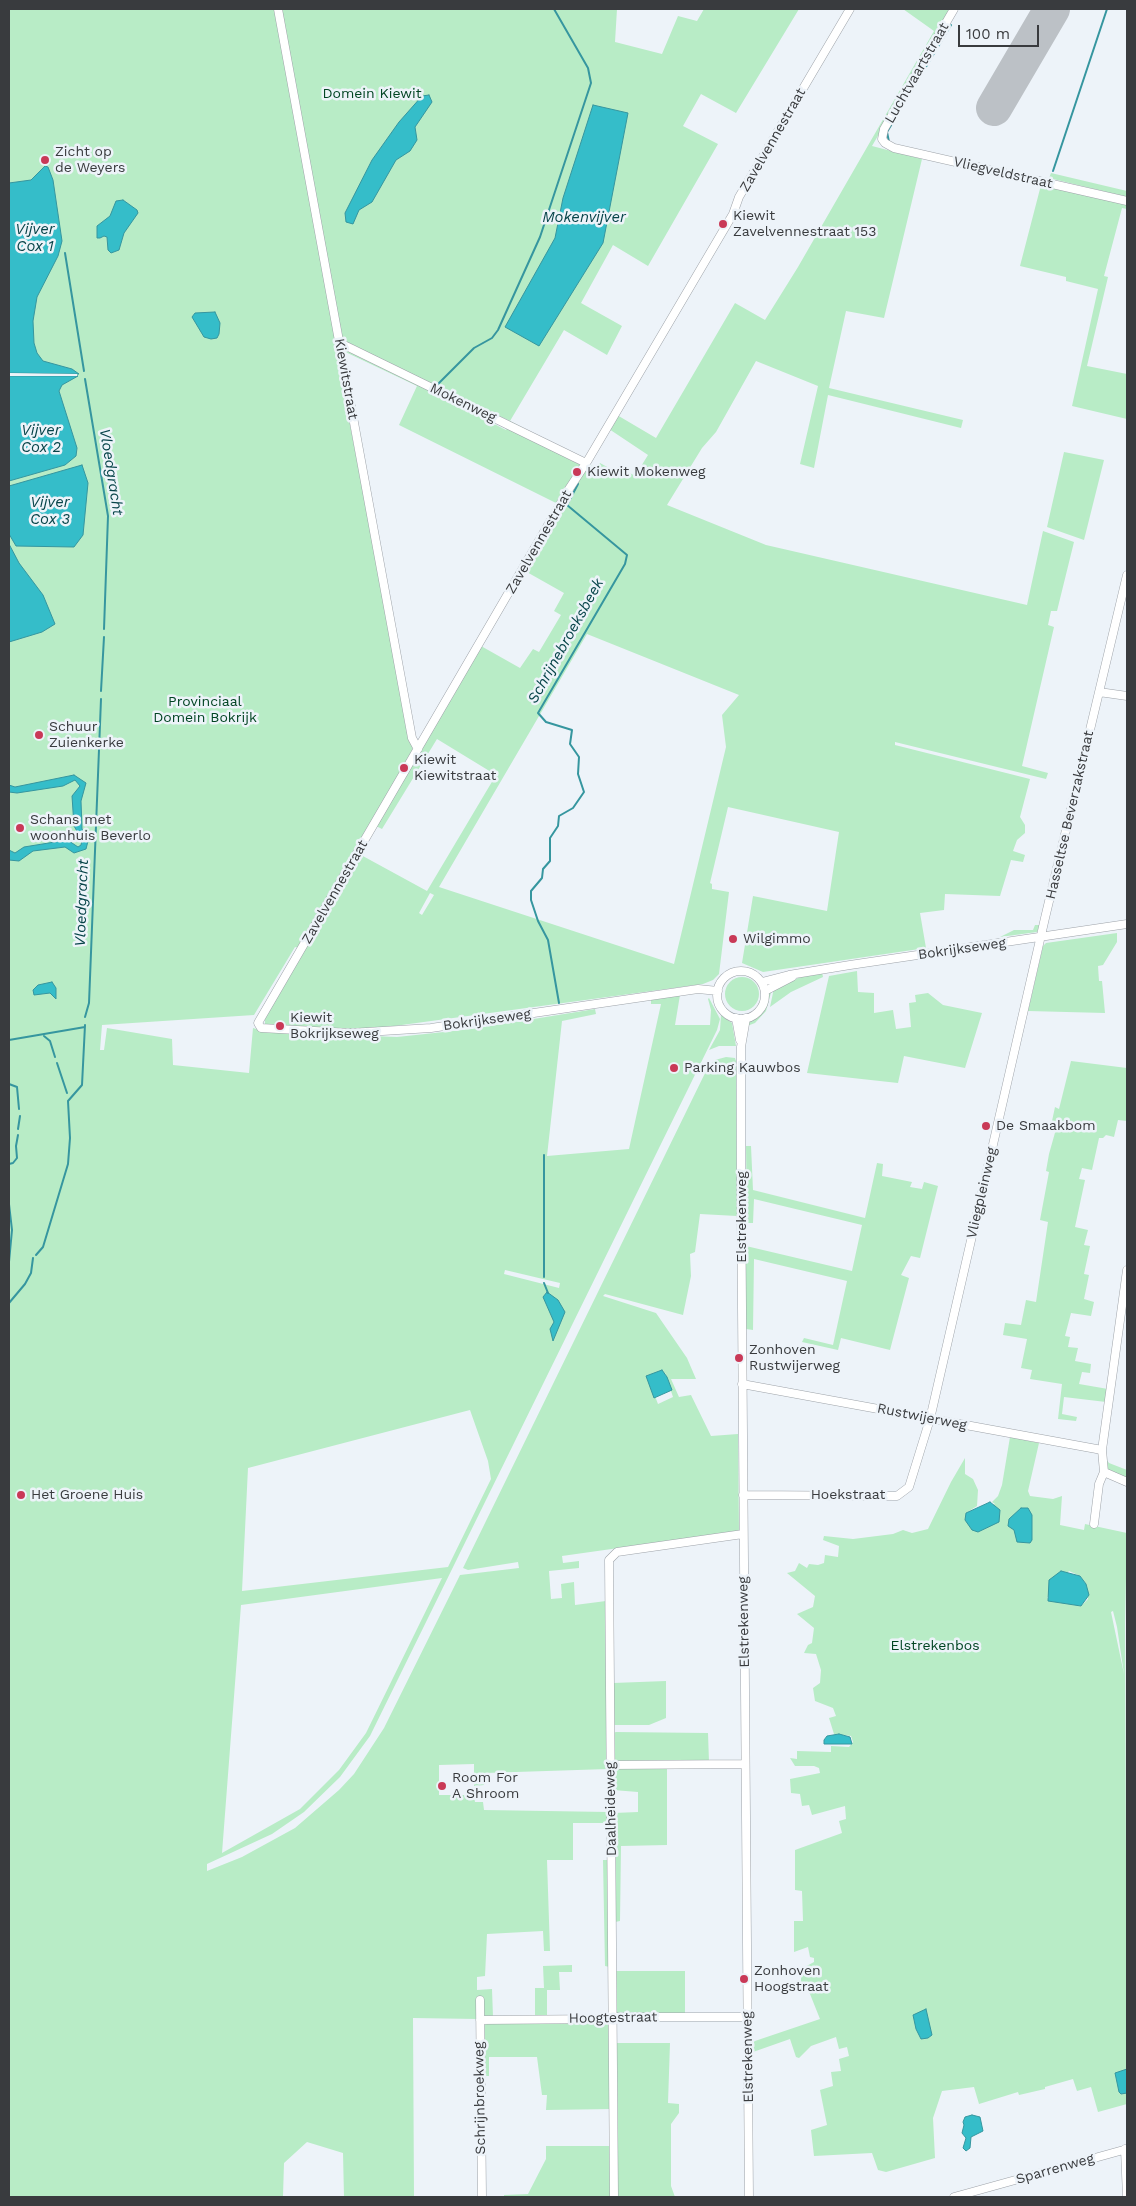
<!DOCTYPE html>
<style>
body{margin:0}
#map{position:relative;width:1136px;height:2206px;overflow:hidden;background:#edf3f9;font-family:"Work Sans",sans-serif}
canvas{display:block}
.frame{position:absolute;inset:0;border:10px solid #393b3e;pointer-events:none}
.scale{position:absolute;left:958px;top:25px;width:81px;height:22px;box-sizing:border-box;border:2px solid #393b3e;border-top:0;padding-left:6px;font-size:15px;line-height:18px;white-space:nowrap;color:#393b3e;-webkit-text-stroke:4px #edf3f9;paint-order:stroke}
</style>
<div id="map">
<canvas width="1136" height="2206"></canvas>
<div class="frame"></div>
<div class="scale">100 m</div>
</div>
<script>
const g = document.querySelector('canvas').getContext('2d');
g.lineJoin = 'round';
function fill(path, color) {
  g.fillStyle = color;
  g.fill(path, 'evenodd');
}
function toPath(rows) {
  const path = new Path2D();
  for (const r of rows) {
    if (r.length === 3) {
      path.moveTo(r[0] + r[2], r[1]);
      path.arc(r[0], r[1], r[2], 0, 2 * Math.PI);
      continue;
    }
    path.moveTo(r[0], r[1]);
    for (let i = 2; i < r.length; i += 2) path.lineTo(r[i], r[i + 1]);
  }
  return path;
}
function stroke(path, color, width, dash) {
  g.strokeStyle = color;
  g.lineWidth = width;
  g.lineCap = dash ? 'butt' : 'round';
  g.setLineDash(dash || []);
  g.stroke(path);
}
function drawText(font, color, halo, rows, align = 'center') {
  g.font = font + ' "Work Sans",sans-serif';
  g.lineWidth = 5;
  g.setLineDash([]);
  g.textBaseline = 'middle';
  g.strokeStyle = halo;
  g.fillStyle = color;
  for (const [text, x, y, turn = 0] of rows) {
    g.save();
    g.translate(x, y);
    g.rotate((+turn || 0) * Math.PI / 180);
    g.textAlign = isNaN(turn) ? turn : align;
    if (halo) g.strokeText(text, 0, 0);
    g.fillText(text, 0, 0);
    g.restore();
  }
}
const green = toPath([
 [9,9,617,9,615,42,662,54,678,16,697,21,704,9,799,9,736,113,701,94,683,126,718,144,648,266,613,245,581,303,622,326,607,355,564,330,510,421,584,460,558,504,399,425,417,386,339,349,350,408,347,409,413,751,481,646,520,668,533,649,539,652,561,615,554,611,564,593,525,571,589,464,597,468,600,463,627,478,630,473,635,476,648,455,609,429,617,415,656,438,735,303,765,320,798,267,934,31,903,9,952,9,872,146,922,159,884,318,846,311,829,388,963,420,961,428,828,395,814,468,800,464,818,386,756,361,716,432,702,448,667,505,766,545,1027,605,1043,531,1074,542,1057,611,1051,611,1048,625,1054,627,1022,766,1048,773,1046,779,895,742,895,745,1030,779,1020,817,1025,825,1025,833,1017,840,1013,851,1025,855,1023,862,1011,860,1000,896,945,894,944,910,920,913,926,948,763,972,742,963,753,896,827,911,839,832,728,807,710,883,712,884,712,889,729,892,719,974,713,980,703,984,365,1030,268,1026,265,1024,265,1016,361,855,427,891,496,775,437,739,382,829,370,823,299,948,295,947,254,1015,102,1025,100,1050,104,1050,107,1028,172,1039,173,1065,249,1073,253,1028,266,1032,397,1037,472,1029,595,1009,596,1014,562,1021,547,1156,629,1149,661,1004,651,1004,651,999,680,995,675,1025,710,1025,711,1010,708,999,709,998,720,1019,717,1030,370,1736,340,1777,304,1812,272,1834,207,1864,207,1871,242,1857,295,1828,339,1790,354,1774,384,1728,460,1575,519,1568,518,1562,468,1570,463,1568,709,1065,715,1060,726,1057,735,1058,736,1061,737,1216,700,1214,695,1252,690,1254,691,1276,683,1315,605,1294,603,1296,656,1313,687,1358,696,1379,671,1379,679,1397,691,1395,711,1436,738,1434,739,1531,562,1556,563,1563,579,1561,579,1568,549,1571,551,1599,562,1598,561,1584,574,1582,575,1605,606,1601,608,1769,485,1773,484,1785,474,1786,474,1764,439,1765,439,1795,474,1795,475,1802,483,1802,484,1810,608,1812,608,1823,573,1823,573,1860,547,1860,550,1951,544,1951,543,1931,487,1934,485,1976,477,1977,477,1990,492,1989,493,2017,483,2017,482,1997,477,1997,477,2019,413,2018,414,2197,344,2197,343,2153,307,2142,284,2163,283,2196,9,2197],
 [434,385,510,421,506,430,431,392],
 [587,634,739,695,722,715,726,747,674,964,439,887],
 [430,893,434,895,422,915,419,913],
 [505,1270,560,1283,559,1288,504,1274],
 [665,1373,673,1397,658,1404,648,1378],
 [470,1410,488,1461,491,1479,448,1567,242,1591,248,1468],
 [442,1578,366,1733,339,1770,300,1809,222,1853,241,1605],
 [1051,173,1127,191,1127,197,1049,178],
 [1041,185,1127,204,1127,209,1122,208,1104,276,1108,277,1087,366,1127,374,1127,419,1072,406,1098,289,1066,281,1066,277,1020,266],
 [1064,452,1104,460,1084,540,1047,527],
 [1035,925,1040,925,1037,932,1000,937,1014,930,1033,930],
 [1117,933,1117,942,1103,965,1098,966,1099,981,1102,981,1105,1013,1028,1011,1043,946,1046,943],
 [857,971,858,992,874,993,874,1013,893,1010,896,1029,911,1027,909,1003,916,1002,915,995,928,993,943,1005,982,1013,965,1068,904,1056,898,1083,807,1073,829,976],
 [822,972,823,977,791,992,770,1007,774,988,801,977],
 [742,994,17],
 [772,989,766,1011,755,1023,747,1026,748,1021,763,1010,769,993],
 [721,1015,732,1023,736,1046,719,1046,709,1050,720,1030],
 [1071,1061,1127,1068,1127,1121,1118,1120,1114,1137,1106,1135,1103,1138,1099,1138,1092,1170,1082,1168,1079,1179,1085,1180,1075,1227,1088,1230,1084,1245,1090,1246,1084,1274,1089,1275,1084,1299,1094,1302,1091,1316,1071,1313,1065,1336,1070,1337,1068,1347,1078,1348,1075,1361,1091,1364,1090,1373,1082,1372,1079,1384,1108,1389,1106,1402,1064,1397,1062,1414,1077,1417,1076,1421,1058,1419,1062,1384,1030,1379,1032,1370,1021,1368,1027,1339,1003,1335,1005,1323,1021,1325,1026,1300,1036,1302,1048,1222,1040,1220,1049,1172,1046,1171,1049,1154,1058,1122,1052,1121,1055,1107,1059,1109],
 [746,1146,751,1146,753,1190,865,1218,877,1163,883,1164,882,1176,912,1182,910,1187,922,1189,924,1182,938,1186,920,1258,911,1256,901,1275,909,1278,890,1350,841,1338,838,1350,802,1342,804,1338,833,1345,847,1281,754,1259,753,1330,746,1329,746,1246,852,1271,862,1225,754,1199,753,1223,747,1223],
 [1010,1437,1039,1443,1028,1491,1030,1496,1053,1499,1062,1496,1060,1525,1084,1530,1085,1524,1127,1533,1125,1623,1127,2104,1098,2112,1091,2087,1077,2091,1073,2079,1045,2087,1045,2089,1019,2095,1018,2092,979,2104,974,2087,942,2091,933,2118,935,2158,886,2172,878,2170,872,2153,814,2156,811,2130,827,2125,820,2090,833,2086,831,2072,841,2071,839,2059,849,2056,847,2047,839,2049,836,2037,811,2046,799,2058,796,2057,790,2039,753,2052,752,2042,820,2019,810,1994,801,1983,801,1969,814,1962,814,1958,810,1957,808,1947,794,1952,794,1921,803,1921,802,1891,795,1890,795,1850,842,1833,839,1821,846,1819,845,1806,812,1815,809,1805,802,1806,800,1794,791,1793,790,1779,820,1773,819,1768,814,1766,795,1766,790,1758,797,1759,797,1751,831,1752,831,1746,849,1747,853,1742,851,1736,834,1734,829,1718,836,1716,833,1708,815,1701,813,1688,820,1683,821,1670,816,1654,804,1653,808,1645,812,1643,814,1628,797,1614,813,1607,815,1596,787,1573,795,1571,799,1563,807,1568,809,1564,818,1565,824,1563,825,1555,838,1557,839,1546,823,1540,824,1536,853,1539,893,1534,903,1530,912,1533,928,1529,951,1482,965,1458,965,1474,973,1479,978,1490,977,1506,966,1513,995,1504,992,1502,998,1496,1002,1485],
 [1069,1571,1080,1576,1086,1584,1088,1599,1081,1606,1047,1598],
 [1113,1611,1117,1627,1124,1674,1111,1612],
 [1105,1458,1109,1463,1127,1470,1127,1478,1107,1470],
 [666,1681,666,1718,649,1725,614,1725,613,1683],
 [616,1732,708,1733,709,1762,615,1762,613,1760,613,1733],
 [667,1767,667,1845,621,1846,620,1921,615,1922,614,1813,638,1812,638,1792,613,1790,614,1769],
 [603,1860,609,1860,610,1967,605,1966],
 [572,1965,572,1972,559,1972,560,1990,547,1990,547,2016,535,2016,535,1988,544,1988,543,1966],
 [616,1971,685,1971,685,2014,617,2014],
 [606,2023,610,2024,611,2109,546,2110,547,2095,542,2095,537,2057,489,2057,489,2076,483,2076,483,2025,487,2024],
 [617,2043,670,2043,668,2103,679,2104,679,2113,671,2124,671,2186,675,2197,618,2197],
 [546,2146,611,2146,611,2197,504,2197,504,2195,528,2194,546,2159]
]);
const water = toPath([
 [429,95,432,102,415,127,417,140,410,151,396,160,372,202,359,210,353,224,346,222,345,213,372,160,399,122,422,96,429,95],
 [593,105,628,113,603,243,539,346,505,327,555,238,563,198,593,105],
 [45,166,48,167,53,180,62,241,58,256,37,297,33,321,34,343,37,353,43,361,72,369,79,374,9,373,9,183,31,180,45,166],
 [123,200,137,210,138,213,124,233,119,250,111,253,108,250,107,237,104,236,100,238,97,238,97,226,110,216,116,201,123,200],
 [215,312,220,323,219,334,217,338,211,339,204,337,192,317,195,313,215,312],
 [9,376,78,376,62,385,59,391,77,448,76,456,65,465,9,481,9,376],
 [82,465,88,483,83,535,74,547,16,546,9,534,9,486,82,465],
 [9,544,19,563,43,595,55,624,42,632,9,642,9,544],
 [74,775,86,783,81,801,82,829,88,841,86,849,74,853,65,847,33,851,19,861,9,860,9,850,15,853,24,847,61,841,69,841,78,847,81,845,82,840,74,826,72,796,80,786,75,780,63,786,17,793,9,792,9,785,15,787,74,775],
 [52,982,56,988,56,999,50,993,34,995,33,990,38,985,52,982],
 [547,1292,558,1300,565,1312,553,1341,550,1329,554,1322,543,1297,547,1292],
 [662,1370,667,1377,672,1390,654,1398,646,1376,662,1370],
 [990,1502,1000,1510,999,1522,978,1532,972,1530,965,1520,966,1513,990,1502],
 [1021,1508,1028,1508,1032,1515,1032,1540,1030,1543,1017,1542,1014,1530,1008,1526,1009,1519,1021,1508],
 [1061,1571,1080,1576,1086,1584,1089,1595,1081,1606,1048,1601,1049,1580,1061,1571],
 [839,1734,850,1737,852,1744,824,1744,824,1740,827,1736,839,1734],
 [926,2009,932,2035,928,2038,921,2039,916,2029,913,2015,926,2009],
 [1127,2069,1127,2093,1121,2094,1119,2092,1115,2073,1127,2069],
 [972,2115,980,2117,983,2131,971,2137,970,2148,966,2151,963,2148,966,2138,962,2133,964,2125,963,2122,965,2117,972,2115]
]);
const pier = toPath([
 [9,373,77,374,77,376,9,376]
]);
const stream = toPath([
 [889,142,887,132,951,25],
 [1053,171,1107,9],
 [65,253,84,371],
 [85,379,108,516,104,629],
 [435,387,474,348,492,338,498,330,540,237,591,83,588,68,554,9],
 [101,691,104,637],
 [559,1003,548,940,538,921,531,900,531,891,542,878,543,869,550,861,550,838,558,826,559,816,573,808,584,792,578,774,579,757,570,744,572,730,546,722,538,713,625,564,627,555,567,505,578,484],
 [85,1017,89,1003,101,699],
 [44,1036,50,1041,55,1057],
 [9,1040,85,1027],
 [57,1063,67,1093],
 [9,1084,17,1087,19,1109],
 [18,1129,20,1116],
 [9,1164,13,1163,17,1158,16,1146,18,1135],
 [9,1204,12,1230,9,1262],
 [36,1255,43,1247,68,1164,70,1138,68,1101,82,1085,85,1025],
 [544,1277,544,1155],
 [544,1283,548,1293],
 [9,1303,25,1284,31,1273,33,1258]
]);
const runway = toPath([
 [994,108,1052,9]
]);
const minor = toPath([
 [278,9,412,738,418,749],
 [954,9,884,129,882,139,885,143,894,148,1127,201],
 [340,343,586,463],
 [1099,692,1127,696],
 [741,995,24],
 [762,982,789,975,850,965,1127,924],
 [718,991,698,989,431,1028,350,1033,261,1028,258,1023,569,489,588,460,733,214,739,197,850,9],
 [765,991,792,977],
 [736,1018,740,1040],
 [746,1018,741,1047,741,1181,749,2197],
 [742,1384,1102,1450],
 [1104,1472,1127,1482],
 [743,1495,897,1496,909,1487,930,1419,1045,918,1127,575],
 [1094,1524,1099,1484,1104,1472,1102,1450,1127,1270],
 [610,1765,745,1764],
 [480,2000,482,2197],
 [480,2020,606,2019,618,2017,747,2017],
 [1125,2149,1127,2197],
 [614,2197,609,1560,617,1552,743,1534],
 [954,2197,1127,2149]
]);
const markers = [
 [45,160,5,"#c93957"],
 [723,224,5,"#c93957"],
 [577,472,5,"#c93957"],
 [39,735,5,"#c93957"],
 [404,768,5,"#c93957"],
 [20,828,5,"#c93957"],
 [733,939,5,"#c93957"],
 [280,1026,5,"#c93957"],
 [674,1068,5,"#c93957"],
 [986,1126,5,"#c93957"],
 [739,1358,5,"#c93957"],
 [21,1495,5,"#c93957"],
 [442,1786,5,"#c93957"],
 [744,1979,5,"#c93957"]
];
const streetNames = [
 ["Luchtvaartstraat",917,73,-60],
 ["Zavelvennestraat",773,140,-60],
 ["Vliegveldstraat",1003,173,13],
 ["Kiewitstraat",346,379,80],
 ["Mokenweg",463,403,26],
 ["Zavelvennestraat",539,542,-60],
 ["Hasseltse Beverzakstraat",1070,815,-77],
 ["Zavelvennestraat",335,892,-60],
 ["Bokrijkseweg",962,949,-8],
 ["Bokrijkseweg",487,1020,-8],
 ["Vliegpleinweg",982,1193,-77],
 ["Elstrekenweg",742,1217,-90],
 ["Rustwijerweg",922,1417,11],
 ["Hoekstraat",848,1495],
 ["Elstrekenweg",744,1622,-91],
 ["Daalheideweg",611,1809,-91],
 ["Hoogtestraat",613,2018,-1],
 ["Elstrekenweg",748,2057,-91],
 ["Schrijnbroekweg",480,2098,-91],
 ["Sparrenweg",1055,2169,-16]
];
const parkNames = [
 ["Domein Kiewit",372,94],
 ["Provinciaal",205,702],
 ["Domein Bokrijk",205,718],
 ["Elstrekenbos",935,1646]
];
const poiNames = [
 ["Zicht op",55,152],
 ["de Weyers",55,168],
 ["Kiewit",733,216],
 ["Zavelvennestraat 153",733,232],
 ["Kiewit Mokenweg",587,472],
 ["Schuur",49,727],
 ["Zuienkerke",49,743],
 ["Kiewit",414,760],
 ["Kiewitstraat",414,776],
 ["Schans met",30,820],
 ["woonhuis Beverlo",30,836],
 ["Wilgimmo",743,939],
 ["Kiewit",290,1018],
 ["Bokrijkseweg",290,1034],
 ["Parking Kauwbos",684,1068],
 ["De Smaakbom",996,1126],
 ["Zonhoven",749,1350],
 ["Rustwijerweg",749,1366],
 ["Het Groene Huis",31,1495],
 ["Room For",452,1778],
 ["A Shroom",452,1794],
 ["Zonhoven",754,1971],
 ["Hoogstraat",754,1987]
];
const waterNames = [
 ["Mokenvijver",584,218],
 ["Vijver",35,230],
 ["Cox 1",35,247],
 ["Vijver",41,431],
 ["Cox 2",41,448],
 ["Vloedgracht",111,472,81],
 ["Vijver",50,503],
 ["Cox 3",50,520],
 ["Schrijnebroeksbeek",566,641,-61],
 ["Vloedgracht",82,903,-88]
];
fill(green, '#b8ecc6');
fill(water, '#35bdc9');
stroke(water, '#36969f', 1);
fill(pier, '#edf3f9');
stroke(stream, '#36969f', 2);
stroke(runway, '#bcc1c6', 36);
stroke(minor, '#9ea3a9', 9);
stroke(minor, '#fff', 8);
for (const [x, y, r, color] of markers) {
  const dot = new Path2D();
  dot.arc(x, y, r, 0, 2 * Math.PI);
  g.fillStyle = color;
  g.fill(dot);
  stroke(dot, '#edf3f9', 2);
}
drawText('14px', '#393b3e', '#edf3f9', streetNames);
drawText('14px', '#014422', '#edf3f9', parkNames);
drawText('14px', '#393b3e', '#edf3f9', poiNames, 'left');
drawText('italic 15px', '#074449', '#edf3f9', waterNames);
</script>
